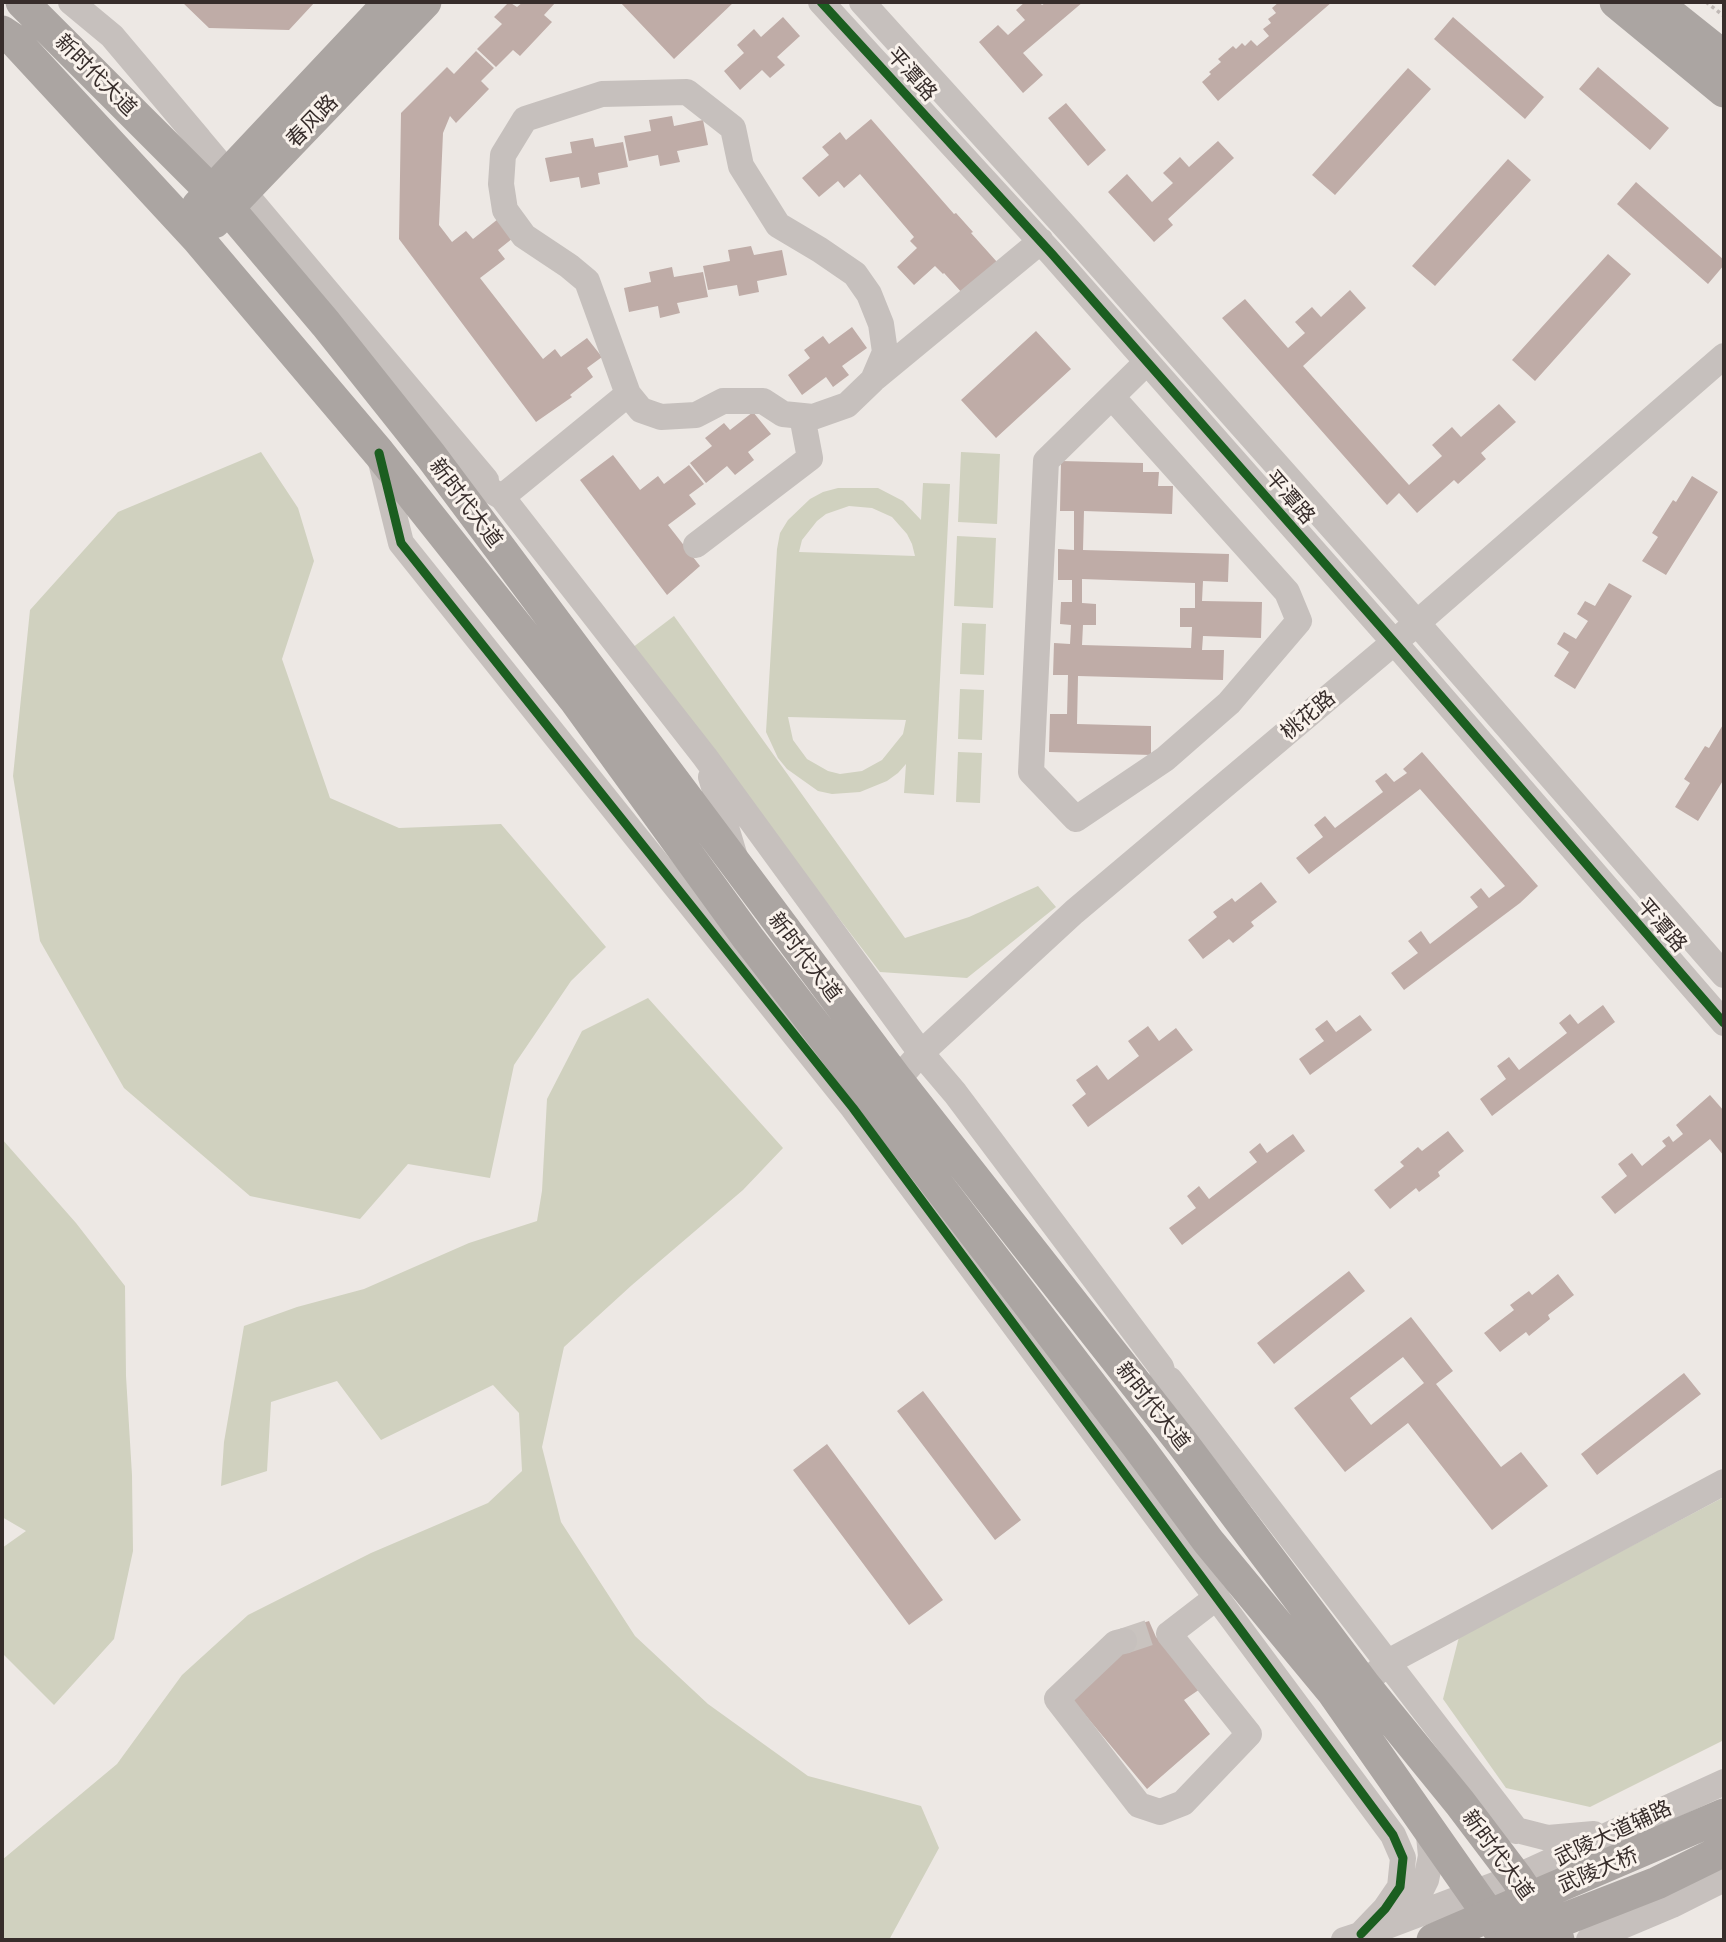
<!DOCTYPE html>
<meta charset="utf-8">
<style>
body{margin:0}
#map{position:relative;width:1726px;height:1942px;overflow:hidden;background:#ede8e4;font-family:Commissioner,sans-serif}
canvas{display:block}
.frame{position:absolute;inset:0;border:4px solid #372d2b;pointer-events:none}
</style>
<div id="map">
<canvas width="1726" height="1942"></canvas>
<div class="frame"></div>
</div>
<script>
const g = document.querySelector('canvas').getContext('2d');
g.lineJoin = 'round';
function fill(path, color) {
  g.fillStyle = color;
  g.fill(path, 'evenodd');
}
function toPath(rows) {
  const path = new Path2D();
  for (const r of rows) {
    path.moveTo(r[0], r[1]);
    for (let i = 2; i < r.length; i += 2) path.lineTo(r[i], r[i + 1]);
  }
  return path;
}
function stroke(path, color, width, dash) {
  g.strokeStyle = color;
  g.lineWidth = width;
  g.lineCap = dash ? 'butt' : 'round';
  g.setLineDash(dash || []);
  g.stroke(path);
}
function drawText(font, color, halo, rows, align = 'center') {
  g.font = font + ' Commissioner,"Noto Sans SC",sans-serif';
  g.lineWidth = 6;
  g.setLineDash([]);
  g.textBaseline = 'middle';
  g.strokeStyle = halo;
  g.fillStyle = color;
  for (const [text, x, y, turn = 0] of rows) {
    g.save();
    g.translate(x, y);
    g.rotate((+turn || 0) * Math.PI / 180);
    g.textAlign = isNaN(turn) ? turn : align;
    if (halo) g.strokeText(text, 0, 0);
    g.fillText(text, 0, 0);
    g.restore();
  }
}
const green = toPath([
 [261,452,298,508,314,561,282,659,330,798,399,828,501,824,606,947,571,981,514,1065,490,1178,408,1164,360,1219,250,1196,124,1088,40,941,13,776,30,610,118,512],
 [961,452,1000,454,997,524,958,522],
 [923,483,950,484,934,795,904,793,906,764,898,773,887,781,860,792,832,794,818,791,787,769,778,758,766,732,777,549,780,533,788,520,810,499,823,492,838,488,878,488,903,501,921,520],
 [849,506,872,508,892,517,907,534,912,544,915,556,799,552,802,540,817,521,826,514],
 [788,717,906,720,903,734,882,760,862,771,840,774,828,771,807,759,793,740],
 [957,536,996,538,993,608,954,606],
 [674,616,905,938,969,917,1038,886,1056,907,967,978,880,972,632,648],
 [962,623,986,624,984,675,960,674],
 [960,689,984,690,982,740,958,739],
 [958,752,982,753,980,803,956,802],
 [648,998,783,1148,743,1190,632,1285,564,1347,542,1447,561,1522,635,1636,708,1704,808,1776,921,1806,939,1848,889,1940,2,1940,2,1860,117,1764,182,1675,248,1615,371,1553,488,1503,522,1471,519,1413,493,1385,381,1440,337,1381,271,1402,267,1471,221,1486,224,1442,244,1326,297,1307,364,1289,469,1243,537,1221,542,1191,547,1099,582,1031],
 [2,1139,76,1223,125,1286,126,1376,132,1475,133,1551,114,1639,54,1705,2,1653,2,1548,26,1531,2,1517],
 [1724,1497,1724,1740,1590,1807,1506,1788,1443,1699,1459,1637]
]);
const building = toPath([
 [182,2,315,2,289,30,209,28],
 [509,2,517,7,523,2,556,2,544,15,552,22,520,56,513,50,496,67,477,49,502,24,494,17],
 [620,2,734,2,674,59],
 [1025,2,1039,2,1042,5,1047,2,1083,2,1023,53,1043,75,1023,93,979,42,998,25,1008,35,1025,20,1016,10],
 [1279,2,1332,2,1218,101,1202,82,1211,74,1209,72,1221,62,1218,59,1233,46,1236,49,1242,43,1245,46,1251,40,1257,46,1269,36,1263,29,1271,23,1268,19,1276,13,1272,8],
 [783,17,800,36,777,57,785,65,770,78,762,70,740,90,724,71,744,53,737,45,754,29,761,37],
 [1453,17,1544,97,1525,119,1434,39],
 [476,51,494,68,481,81,489,89,456,123,450,116,443,133,439,225,452,242,466,231,473,239,498,219,513,238,498,250,505,259,480,278,543,359,555,349,561,357,587,338,602,357,587,368,593,377,570,395,572,397,536,422,399,239,401,113,447,67,454,74],
 [1598,67,1669,128,1650,150,1579,89],
 [1408,68,1431,89,1335,195,1312,175],
 [1066,103,1106,150,1088,166,1048,118],
 [672,116,674,126,703,120,708,145,677,151,680,162,660,166,658,155,629,161,624,136,651,131,649,120],
 [871,119,954,214,956,213,973,232,971,233,997,262,963,294,944,273,943,274,935,266,914,285,897,267,917,248,910,241,914,237,860,174,844,188,838,181,819,197,802,178,829,155,822,147,840,132,846,140],
 [593,138,595,147,623,142,628,167,598,173,600,184,581,188,579,177,550,182,545,158,572,153,570,142],
 [1218,141,1234,158,1168,219,1173,225,1154,242,1108,192,1127,174,1152,202,1173,183,1163,173,1180,157,1189,167],
 [1508,159,1531,180,1435,286,1412,266],
 [1636,182,1724,260,1724,265,1708,284,1617,204],
 [751,246,754,255,782,250,787,275,757,281,759,292,739,296,737,285,708,290,703,266,730,261,728,250],
 [1608,254,1631,274,1535,381,1512,360],
 [672,267,674,277,703,272,708,297,677,303,680,313,660,318,658,306,629,312,624,288,651,282,649,272],
 [1350,290,1366,308,1303,366,1409,485,1442,456,1432,445,1452,427,1461,437,1499,404,1516,422,1481,453,1486,459,1458,484,1454,480,1417,513,1399,493,1387,505,1222,318,1245,299,1288,348,1305,333,1295,322,1312,307,1321,317],
 [852,327,867,348,842,366,849,375,833,387,826,377,802,395,788,375,810,358,804,350,823,336,829,344],
 [1036,331,1071,369,996,438,961,400],
 [753,412,771,434,748,452,754,460,735,475,727,466,706,483,690,463,712,446,705,438,724,423,730,430],
 [613,455,640,490,658,476,664,484,689,465,704,484,689,495,696,504,668,525,700,566,667,595,580,480],
 [1061,461,1143,463,1143,472,1159,472,1158,486,1173,486,1172,514,1084,511,1083,550,1229,554,1228,582,1203,581,1202,601,1262,602,1261,638,1203,636,1202,650,1224,650,1223,680,1078,676,1077,724,1151,726,1151,755,1049,752,1050,714,1067,714,1068,675,1053,675,1054,643,1070,644,1071,625,1060,624,1061,602,1072,602,1072,580,1058,580,1058,549,1074,550,1074,511,1060,511],
 [1082,579,1195,583,1195,608,1180,608,1180,627,1192,627,1191,648,1082,645,1083,625,1096,625,1096,604,1082,603],
 [1692,476,1718,492,1666,575,1642,561,1658,537,1652,533,1673,500,1676,502],
 [1609,583,1632,596,1575,689,1554,676,1569,652,1557,644,1564,632,1576,639,1588,621,1577,614,1585,601,1595,606],
 [1724,723,1724,779,1698,821,1675,807,1690,783,1684,779,1705,746,1709,748],
 [1422,752,1538,886,1520,903,1404,990,1391,973,1418,953,1408,941,1421,931,1430,944,1478,907,1470,897,1481,888,1489,898,1505,886,1420,789,1309,874,1296,858,1323,837,1314,825,1325,816,1335,828,1383,792,1375,781,1386,773,1394,782,1407,773,1403,769],
 [1261,882,1277,902,1251,922,1254,926,1233,943,1229,939,1203,959,1188,940,1217,917,1213,912,1232,898,1235,902],
 [1603,1005,1615,1022,1492,1116,1480,1099,1506,1079,1497,1066,1509,1057,1519,1070,1567,1033,1559,1023,1570,1014,1578,1024],
 [1360,1015,1372,1030,1310,1075,1299,1059,1324,1041,1315,1029,1327,1020,1336,1032],
 [1148,1026,1159,1041,1176,1028,1193,1050,1088,1127,1072,1105,1086,1094,1076,1080,1097,1065,1108,1080,1139,1056,1128,1041],
 [1710,1095,1724,1111,1724,1156,1710,1139,1615,1214,1601,1197,1627,1176,1618,1164,1632,1153,1642,1166,1666,1146,1662,1141,1669,1136,1673,1142,1683,1134,1676,1125],
 [1448,1131,1464,1151,1438,1172,1440,1176,1419,1192,1416,1188,1390,1209,1374,1190,1404,1166,1400,1162,1418,1147,1422,1151],
 [1293,1134,1305,1151,1182,1245,1169,1228,1196,1208,1187,1196,1199,1186,1209,1199,1257,1162,1249,1152,1260,1143,1267,1153],
 [1349,1271,1365,1291,1274,1364,1257,1343],
 [1558,1274,1574,1295,1548,1315,1550,1319,1529,1336,1526,1332,1500,1352,1484,1333,1514,1310,1510,1305,1529,1291,1532,1295],
 [1411,1317,1453,1371,1436,1384,1501,1467,1521,1452,1548,1486,1492,1530,1408,1423,1345,1472,1294,1408],
 [1403,1357,1424,1383,1371,1425,1350,1398],
 [1684,1373,1701,1394,1597,1475,1581,1454],
 [923,1391,1021,1520,995,1540,897,1411],
 [827,1444,943,1600,909,1625,793,1470],
 [1149,1621,1156,1637,1172,1651,1203,1687,1184,1700,1210,1734,1147,1789,1071,1698,1120,1630]
]);
const minorTunnel = toPath([
 [1124,1641,1154,1631]
]);
const path = toPath([
 [1706,2,1724,16]
]);
const minor = toPath([
 [71,2,112,36,199,139,203,156],
 [821,2,1052,254,1394,642,1724,1023],
 [862,2,1071,233,1417,623,1724,975],
 [199,139,486,480],
 [875,378,1041,241],
 [1112,397,1287,592,1299,621,1229,703,1165,759,1076,819,1031,772,1046,461,1147,362],
 [380,458,401,543,853,1108,1393,1835,1403,1858,1400,1887,1385,1909,1361,1934],
 [436,459,502,497,705,757,921,1053,955,1093,1161,1367,1181,1436],
 [502,497,628,394,587,281,569,266,524,236,505,210,501,184,503,155,525,119,602,94,687,92,733,128,741,166,778,225,820,250,855,274,869,294,881,324,885,352,873,380,847,405,813,417,783,414,763,401,723,401,696,415,661,417,641,410,628,394],
 [696,545,810,458,802,416],
 [711,777,734,854],
 [897,1080,921,1053,1074,912,1417,623,1724,356],
 [1170,1380,1517,1831],
 [1124,1641,1116,1643,1057,1699,1139,1805,1160,1812,1183,1803,1249,1734,1169,1634,1217,1597],
 [1375,1674,1388,1662,1724,1482],
 [1501,1826,1548,1838,1594,1834],
 [1394,1920,1413,1906,1426,1880,1431,1856,1428,1826],
 [1344,1940,1387,1926,1516,1877,1724,1782],
 [1589,1940,1672,1905,1724,1879]
]);
const major = toPath([
 [22,2,228,208,326,324,431,456,897,1080,1183,1444,1364,1685,1460,1803,1516,1877,1558,1940],
 [1616,2,1724,91],
 [1655,2,1724,57],
 [2,32,14,40,198,239,379,453,576,701,748,938,1137,1445,1208,1541,1333,1692,1505,1938],
 [198,206,390,2],
 [214,222,425,2]
]);
const majorBridge = toPath([
 [1433,1940,1724,1815],
 [1511,1940,1657,1883,1724,1850]
]);
const cycleway = toPath([
 [821,2,1052,254,1394,642,1724,1023],
 [379,453,401,543,853,1108,1393,1835,1403,1858,1400,1887,1385,1909,1361,1934]
]);
const streetNames = [
 ["平潭路",912,74,48],
 ["新时代大道",96,75,45],
 ["春风路",312,121,-46],
 ["平潭路",1290,497,49],
 ["新时代大道",466,503,53],
 ["桃花路",1308,715,-40],
 ["平潭路",1662,925,49],
 ["新时代大道",805,957,53],
 ["新时代大道",1153,1406,52],
 ["武陵大道辅路",1613,1833,-25],
 ["新时代大道",1498,1855,54],
 ["武陵大桥",1598,1870,-23]
];
fill(green, '#d0d1bf');
fill(building, '#bfaca7');
stroke(minorTunnel, '#c9c3bf', 26, [26, 13]);
stroke(path, '#bfb8b5', 3.5, [3.5, 3.5]);
stroke(minor, '#c6c0bd', 26);
stroke(major, '#aba5a2', 33);
stroke(majorBridge, '#aba5a2', 33);
stroke(cycleway, '#1b5e20', 9);
drawText('21px', '#372d2b', '#f9f2ec', streetNames);
</script>
